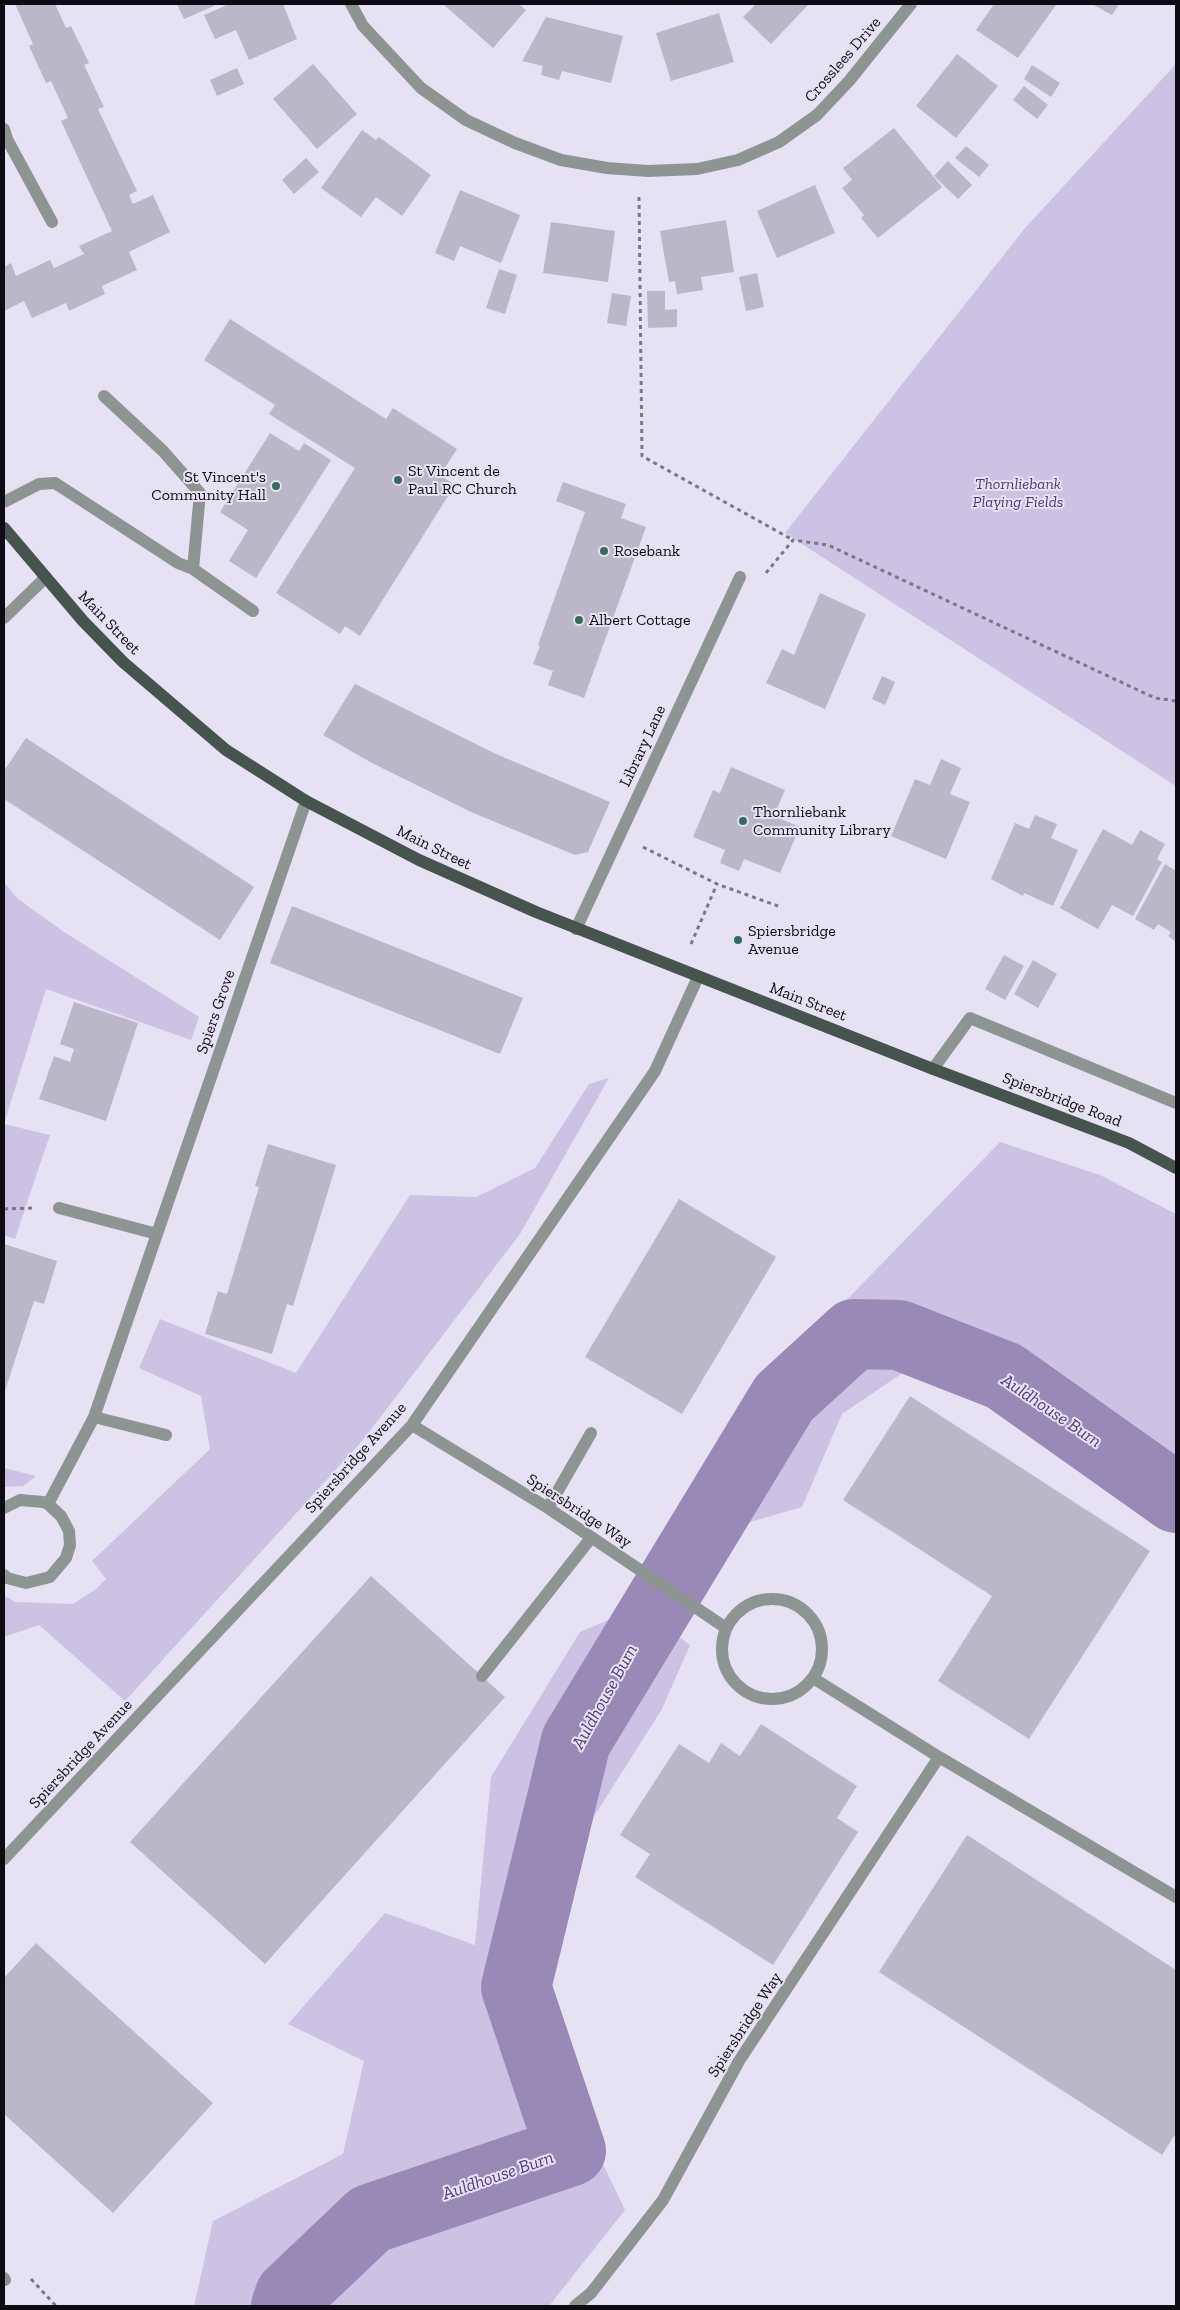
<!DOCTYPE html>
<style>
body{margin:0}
#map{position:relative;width:1180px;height:2310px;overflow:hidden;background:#e7e2f3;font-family:"Zilla Slab",serif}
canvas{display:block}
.frame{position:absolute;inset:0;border:5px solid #0e0c12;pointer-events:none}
</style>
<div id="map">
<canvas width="1180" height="2310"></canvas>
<div class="frame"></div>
</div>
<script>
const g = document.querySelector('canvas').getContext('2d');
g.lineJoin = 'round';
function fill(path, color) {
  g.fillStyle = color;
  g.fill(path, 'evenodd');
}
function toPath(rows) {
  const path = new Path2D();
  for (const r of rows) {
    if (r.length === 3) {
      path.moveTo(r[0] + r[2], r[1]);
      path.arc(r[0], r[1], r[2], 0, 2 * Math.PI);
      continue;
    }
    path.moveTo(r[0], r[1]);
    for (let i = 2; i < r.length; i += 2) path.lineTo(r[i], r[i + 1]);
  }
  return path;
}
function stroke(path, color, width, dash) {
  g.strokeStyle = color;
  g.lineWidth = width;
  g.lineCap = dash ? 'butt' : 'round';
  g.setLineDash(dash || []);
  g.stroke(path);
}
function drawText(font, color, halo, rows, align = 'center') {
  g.font = font + ' "Zilla Slab",serif';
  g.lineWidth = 4;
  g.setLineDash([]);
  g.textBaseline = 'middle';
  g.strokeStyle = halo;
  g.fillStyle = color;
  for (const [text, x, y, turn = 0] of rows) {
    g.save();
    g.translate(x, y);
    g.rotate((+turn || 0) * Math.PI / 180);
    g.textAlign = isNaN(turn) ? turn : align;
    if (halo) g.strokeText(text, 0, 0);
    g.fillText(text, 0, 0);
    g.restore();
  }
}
const green = toPath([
 [1176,64,1176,786,785,533,1025,228],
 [4,882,18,899,64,932,199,1017,191,1040,46,989,4,1124,50,1135,15,1239,4,1235],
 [609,1078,520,1234,363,1440,125,1701,39,1625,4,1637,4,1595,15,1602,73,1604,96,1589,106,1579,92,1561,210,1449,201,1396,139,1368,160,1319,296,1373,410,1195,476,1197,535,1168,589,1084],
 [1000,1142,1100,1175,1176,1214,1176,1522,932,1353,842,1414,802,1507,726,1529,728,1422],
 [4,1468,36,1476,23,1486,4,1487],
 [639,1607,690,1645,662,1709,555,1878,541,2035,625,2210,549,2306,194,2306,213,2221,343,2154,364,2061,288,2024,385,1913,475,1945,491,1777,580,1632]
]);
const river = toPath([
 [286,2306,290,2295,370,2219,571,2151,516,1987,576,1741,784,1398,854,1334,899,1335,1004,1376,1176,1498]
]);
const building = toPath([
 [15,4,55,4,66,28,71,26,89,63,84,65,104,107,98,109,137,191,129,195,133,204,153,195,170,232,129,252,137,270,102,286,105,294,69,311,66,303,32,318,24,301,4,311,4,267,11,263,16,276,50,260,54,268,84,254,79,246,112,231,61,121,68,118,51,81,46,83,29,46,33,44],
 [177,4,213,4,214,6,184,19],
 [224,4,283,4,297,39,249,60,236,30,215,39,204,15,225,6],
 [443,4,519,4,526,10,493,48],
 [756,4,809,4,771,44,743,17],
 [994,4,1055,4,1056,5,1018,58,976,30],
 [1092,4,1119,4,1112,15],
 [719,13,734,62,671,81,656,33],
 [546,17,623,36,611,83,562,71,559,80,541,75,543,66,522,61],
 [957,54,998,86,956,138,916,106],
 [313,64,357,114,317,149,273,99],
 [1032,65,1060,83,1051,97,1024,79],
 [237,68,244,84,217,96,210,80],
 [1024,86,1048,105,1037,119,1013,100],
 [894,128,942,187,878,238,861,218,864,215,842,188,852,180,843,168],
 [362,130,376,140,379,137,431,175,402,216,376,197,361,217,321,188],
 [966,146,989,165,979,177,955,158],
 [306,158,319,172,294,194,282,180],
 [948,161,972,185,958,199,934,176],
 [815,185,835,233,777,258,757,211],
 [460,190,520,215,501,263,460,246,454,261,435,253],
 [726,220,734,272,701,277,703,290,677,294,675,281,669,282,660,231],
 [551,222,615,231,608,282,543,273],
 [499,269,517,275,505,314,486,308],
 [757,273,764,307,746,311,739,277],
 [647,291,665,291,665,310,677,309,677,327,648,328],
 [612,293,631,296,626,326,607,323],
 [230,319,386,419,393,408,457,449,440,475,455,485,360,636,345,626,340,634,276,593,355,468,269,414,275,405,204,360],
 [270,433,299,451,304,443,331,460,256,578,229,561,248,530,220,512],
 [563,482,626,504,621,518,646,527,584,698,548,685,553,671,533,664,540,646,538,645,585,512,556,501],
 [820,593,866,614,825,709,766,683,782,649,794,655],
 [882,676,895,682,885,705,872,699],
 [355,684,496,754,610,802,588,852,575,855,471,812,372,763,323,735],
 [26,738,254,887,220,940,4,799,4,771],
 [941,759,961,768,950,794,970,802,946,859,891,836,915,779,930,785],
 [731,767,785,790,774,816,800,827,780,873,744,859,739,871,720,863,725,850,693,837,713,790,720,793],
 [1035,815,1057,824,1051,838,1078,850,1053,906,1024,893,1023,896,991,879,1015,823,1029,829],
 [1103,829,1132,845,1140,830,1165,844,1157,859,1162,862,1133,916,1112,905,1098,929,1060,908],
 [1165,864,1176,871,1176,942,1168,936,1171,932,1158,924,1154,930,1135,919],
 [292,906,523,998,500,1054,270,963],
 [1004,955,1024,966,1005,1000,985,989],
 [1033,960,1057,974,1038,1008,1014,994],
 [74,1002,138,1023,106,1121,39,1099,54,1056,70,1062,74,1049,60,1044],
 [268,1144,336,1165,293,1306,287,1304,272,1354,205,1334,218,1291,227,1294,259,1187,255,1186],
 [679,1199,776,1257,682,1414,585,1357],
 [4,1244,57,1261,44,1304,34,1301,4,1394],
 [910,1396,1150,1551,1029,1739,938,1681,992,1596,843,1500],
 [371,1576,505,1697,265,1964,130,1842],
 [761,1724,857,1786,837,1818,858,1832,773,1965,635,1877,650,1854,620,1835,679,1744,709,1763,721,1743,740,1756],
 [967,1835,1176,1970,1176,2133,1162,2155,879,1972],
 [36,1943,213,2103,113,2213,4,2114,4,1978]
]);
const path = toPath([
 [639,197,642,456,793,540],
 [766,573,793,540,828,545,1155,698,1176,701],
 [643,847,717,884,778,906],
 [691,944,717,884],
 [4,1209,33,1208],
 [31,2279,56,2306]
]);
const minor = toPath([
 [351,4,363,26,421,88,466,120,515,143,561,160,607,168,648,171,697,169,738,160,779,142,817,115,849,81,911,4],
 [4,129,7,139,52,222],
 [4,502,39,484,55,483,178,563,193,569,200,493,163,451,104,396],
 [193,569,253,611],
 [4,618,45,578],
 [576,929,740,577],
 [933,1069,970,1018,1176,1103],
 [59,1208,157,1234],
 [94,1417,166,1435],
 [412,1425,548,1508,726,1628],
 [48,1504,94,1417,306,801],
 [4,1508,20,1500,43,1502,48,1504,61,1516,69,1531,70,1545,66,1558,50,1577,26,1583,7,1578,4,1575],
 [548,1508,591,1433],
 [772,1649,50],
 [482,1676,591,1538],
 [813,1678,939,1757,1176,1897],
 [4,1859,412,1425,655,1071,698,977],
 [4,2278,5,2280],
 [575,2306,591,2293,663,2200,739,2061,939,1757]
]);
const major = toPath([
 [4,528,83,621,123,662,226,750,306,801,419,860,536,912,933,1069,1129,1143,1176,1168]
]);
const markers = [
 [398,480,5,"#306e5a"],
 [276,486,5,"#306e5a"],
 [604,551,5,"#306e5a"],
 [579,620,5,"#306e5a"],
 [743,821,5,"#306e5a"],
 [738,940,5,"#306e5a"]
];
const streetNames = [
 ["Crosslees Drive",843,60,-49],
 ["Main Street",109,623,46],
 ["Library Lane",643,746,-65],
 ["Main Street",434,848,26],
 ["Main Street",808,1002,21],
 ["Spiers Grove",216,1012,-71],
 ["Spiersbridge Road",1062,1100,21],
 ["Spiersbridge Avenue",356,1458,-48],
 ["Spiersbridge Way",579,1511,33],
 ["Spiersbridge Avenue",81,1754,-47],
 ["Spiersbridge Way",745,2025,-57]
];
const poiNames = [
 ["St Vincent de",408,471],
 ["Paul RC Church",408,489],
 ["St Vincent's",266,477,"right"],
 ["Community Hall",266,495,"right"],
 ["Rosebank",614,551],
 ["Albert Cottage",589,620],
 ["Thornliebank",753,812],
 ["Community Library",753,830],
 ["Spiersbridge",748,931],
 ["Avenue",748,949]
];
const parkNames = [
 ["Thornliebank",1018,484],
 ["Playing Fields",1018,502]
];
const waterNames = [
 ["Auldhouse Burn",1051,1411,34],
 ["Auldhouse Burn",605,1697,-61],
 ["Auldhouse Burn",498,2176,-19]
];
fill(green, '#ccc2e3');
stroke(river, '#9889b6', 70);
fill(building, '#bcb7c7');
stroke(path, '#7b7883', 3, [4, 4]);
stroke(minor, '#8d9592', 12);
stroke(major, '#46544e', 12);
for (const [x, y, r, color] of markers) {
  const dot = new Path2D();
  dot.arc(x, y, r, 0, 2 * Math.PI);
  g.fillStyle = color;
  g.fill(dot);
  stroke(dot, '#e7e2f3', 2);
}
drawText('16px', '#0e0c12', '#e7e2f3', streetNames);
drawText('16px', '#0e0c12', '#e7e2f3', poiNames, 'left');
drawText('italic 16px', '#4f3973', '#e7e2f3', parkNames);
drawText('italic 18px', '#513b75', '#e7e2f3', waterNames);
</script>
